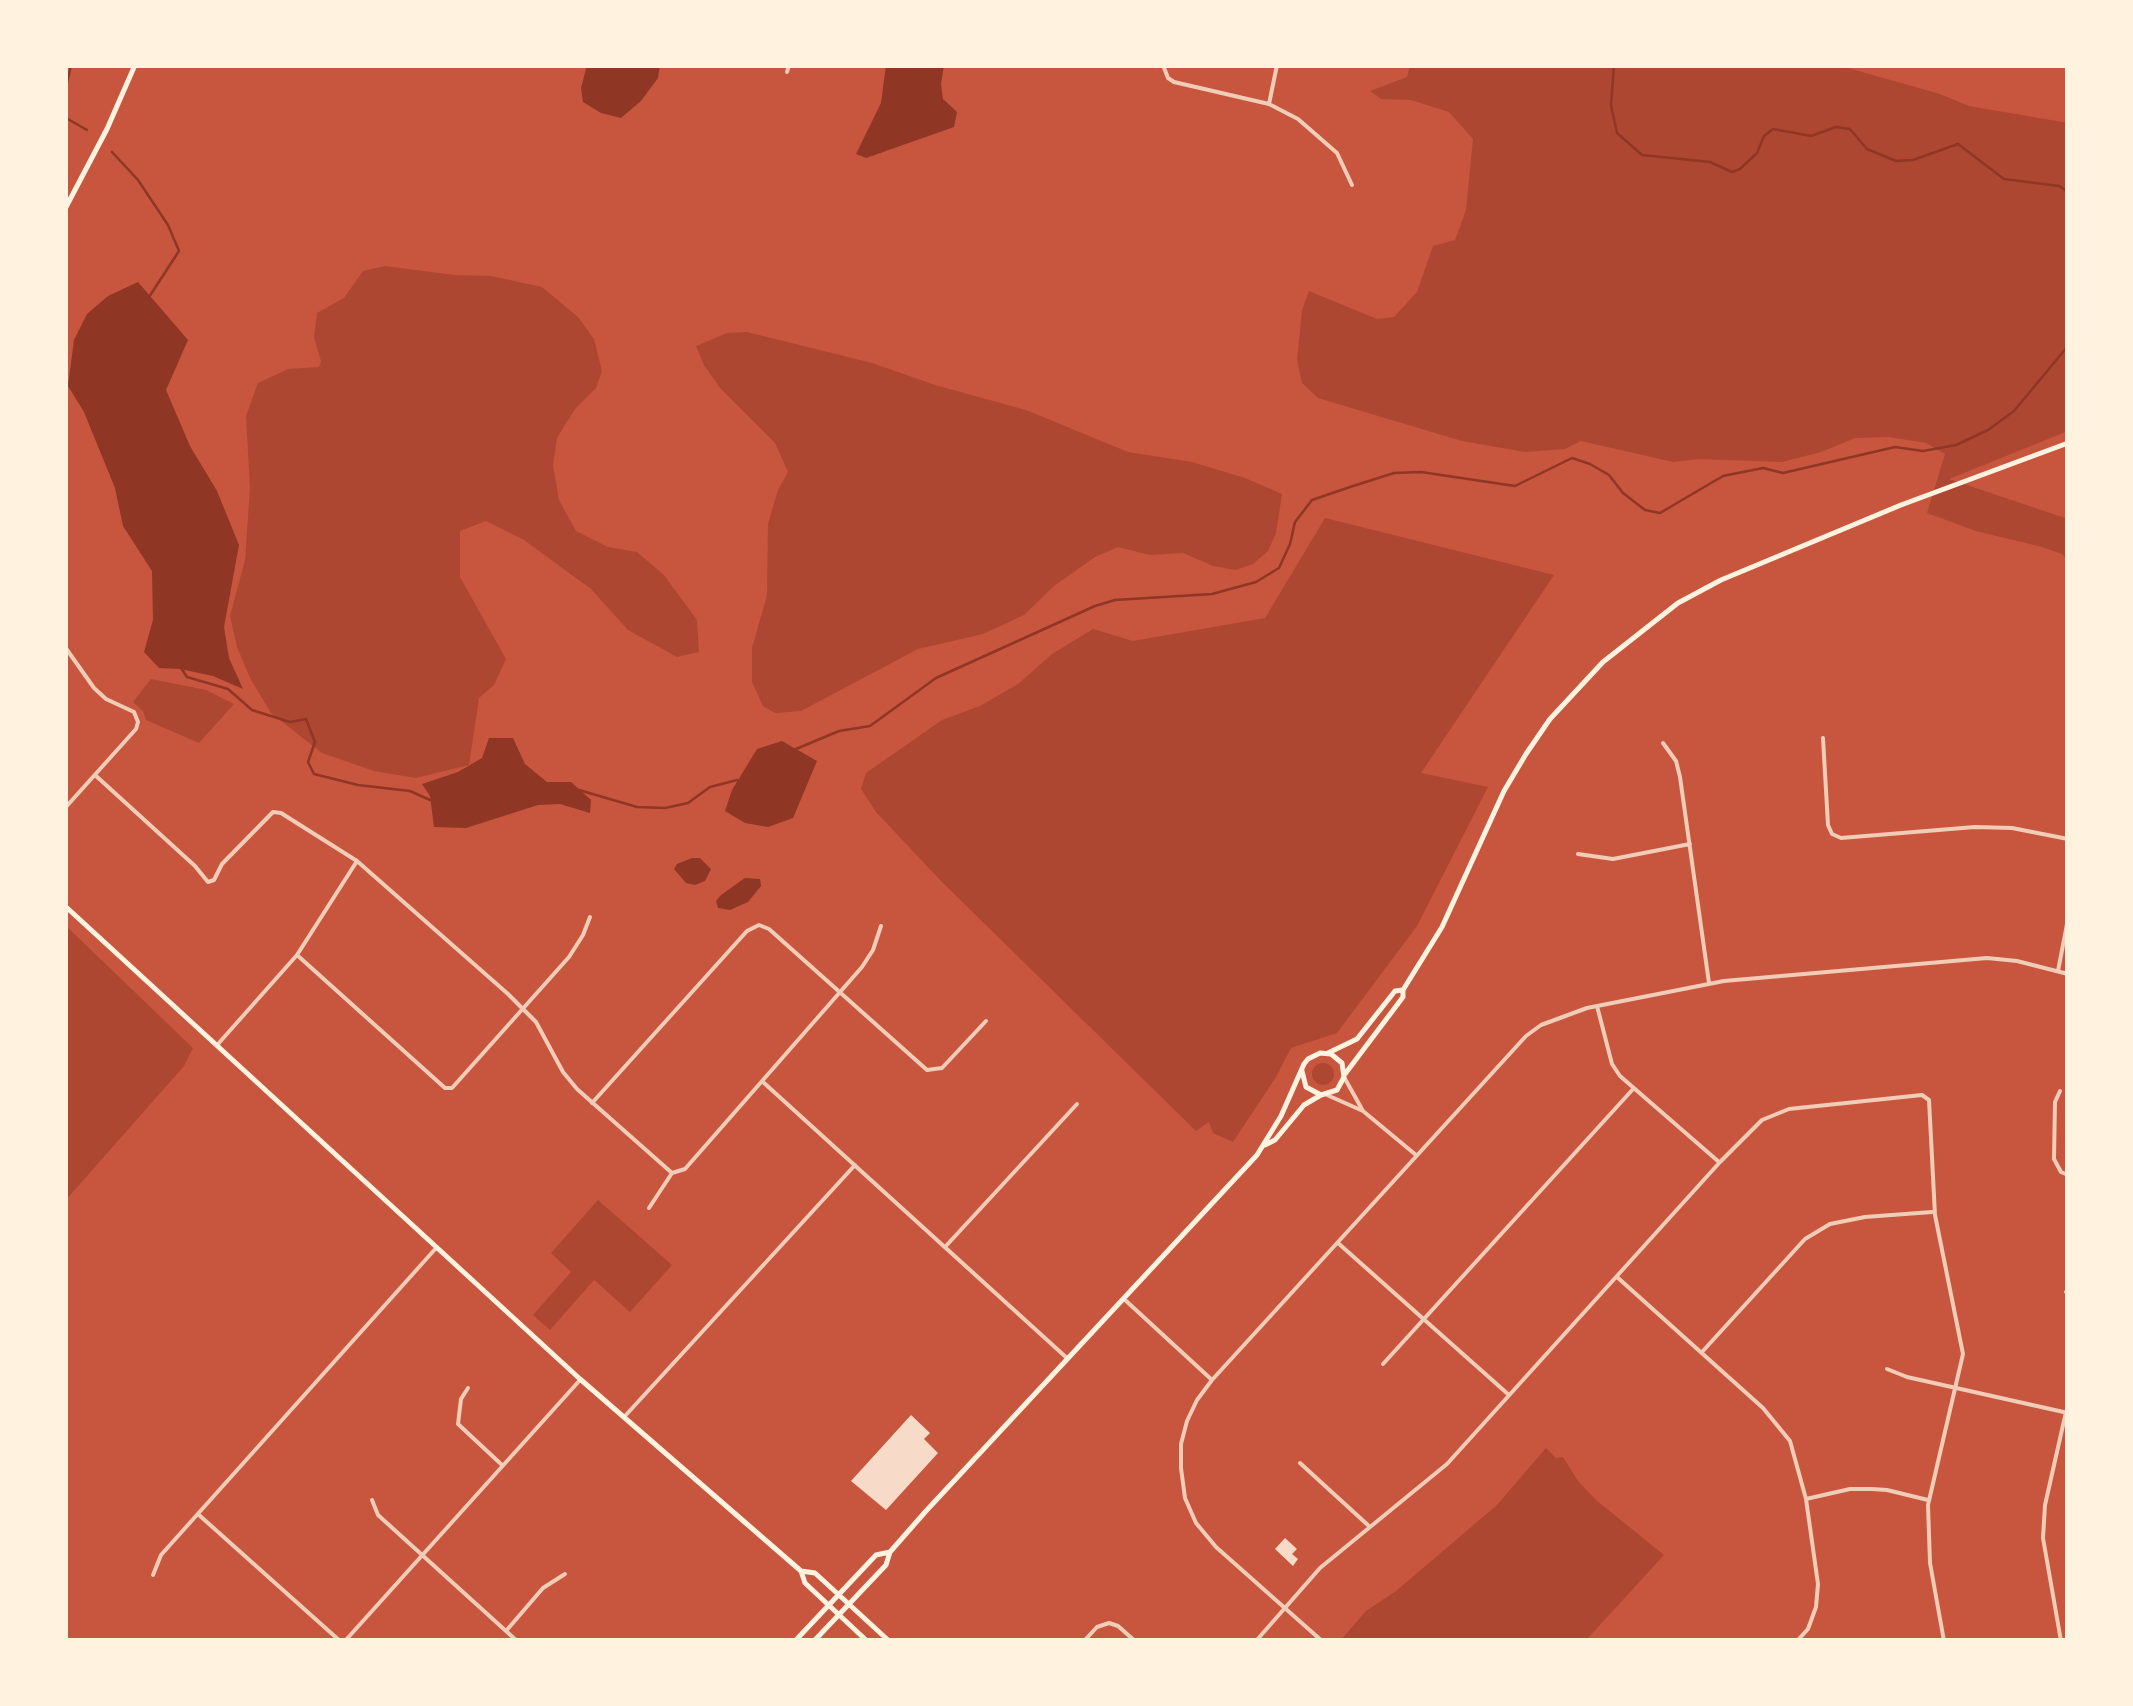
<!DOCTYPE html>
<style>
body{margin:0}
#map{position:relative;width:2133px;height:1706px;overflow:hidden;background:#c8553d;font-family:"Golos Text",sans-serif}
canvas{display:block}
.frame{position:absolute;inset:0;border:68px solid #fff3e0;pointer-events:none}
</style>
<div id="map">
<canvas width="2133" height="1706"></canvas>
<div class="frame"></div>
</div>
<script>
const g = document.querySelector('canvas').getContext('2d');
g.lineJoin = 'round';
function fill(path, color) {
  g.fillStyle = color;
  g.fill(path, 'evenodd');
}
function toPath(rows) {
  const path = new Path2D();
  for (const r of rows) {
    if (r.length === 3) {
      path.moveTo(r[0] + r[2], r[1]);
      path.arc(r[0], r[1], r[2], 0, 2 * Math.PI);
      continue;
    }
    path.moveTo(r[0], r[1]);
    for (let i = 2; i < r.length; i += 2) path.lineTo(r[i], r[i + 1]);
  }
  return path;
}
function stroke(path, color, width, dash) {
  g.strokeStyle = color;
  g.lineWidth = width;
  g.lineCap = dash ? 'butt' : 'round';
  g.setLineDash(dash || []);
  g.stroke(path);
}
const green = toPath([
 [1410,65,1837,65,1940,94,1969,106,2068,123,2068,431,1949,479,2068,519,2068,561,2062,554,2042,547,1976,531,1927,513,1945,454,1926,443,1889,437,1855,438,1821,452,1782,462,1699,459,1673,462,1581,441,1565,449,1525,452,1462,441,1318,398,1302,383,1297,360,1302,310,1309,291,1377,319,1394,317,1417,292,1433,246,1455,240,1466,210,1473,139,1449,112,1411,100,1381,99,1370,91,1407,77],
 [385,266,454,275,491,276,542,287,578,317,594,339,602,371,596,388,575,409,557,438,553,465,559,500,576,531,608,547,637,552,664,575,697,620,699,652,677,657,628,630,591,589,524,540,486,521,460,531,460,577,506,659,494,685,479,698,469,765,416,778,374,771,322,753,271,713,250,678,237,647,230,616,245,560,250,488,246,416,258,383,288,369,319,367,321,361,314,338,317,313,344,298,363,271],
 [747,332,872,363,935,385,1026,410,1128,452,1192,462,1245,478,1282,494,1276,533,1268,551,1253,564,1236,570,1213,566,1183,553,1150,555,1118,547,1095,557,1054,586,1024,615,983,634,918,649,801,711,775,713,763,706,752,682,752,648,767,595,768,524,778,490,788,472,775,443,720,388,704,365,696,346,727,333],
 [1325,518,1554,575,1421,773,1488,787,1417,926,1337,1033,1291,1048,1276,1077,1233,1142,1213,1133,1209,1122,1196,1131,941,881,876,812,861,789,866,773,942,720,980,706,1018,684,1052,654,1093,629,1133,641,1265,618],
 [151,679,206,690,234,704,199,743,146,720,143,711,133,702],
 [65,925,193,1048,184,1066,65,1201],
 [1323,1074,11],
 [598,1200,672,1265,630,1312,594,1280,550,1330,533,1315,571,1272,551,1253],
 [1546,1448,1556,1458,1563,1457,1578,1481,1596,1500,1664,1555,1588,1638,1583,1641,1340,1641,1366,1611,1396,1591,1497,1505]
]);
const water = toPath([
 [587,65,660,65,658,78,641,101,621,118,601,113,583,102,581,88],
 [886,65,944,65,941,84,943,99,957,112,954,127,866,158,856,154,881,103],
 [138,282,188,340,166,390,190,446,217,491,239,545,224,627,229,658,243,689,213,676,180,669,159,668,144,652,153,620,152,571,123,526,115,488,84,412,68,386,74,340,87,314,108,296],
 [489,738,513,738,525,764,547,782,571,782,591,800,590,813,560,804,538,805,466,828,434,827,430,796,422,784,458,772,482,758],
 [782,741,817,761,793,818,768,827,745,823,725,811,732,790,757,749],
 [692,858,700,858,711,869,705,881,695,885,686,883,674,869,677,864],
 [745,878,760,879,761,886,748,902,730,910,718,908,716,901,721,895]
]);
const stream = toPath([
 [1614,65,1611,105,1617,133,1642,155,1710,162,1732,172,1740,169,1757,153,1764,136,1773,129,1811,136,1836,127,1850,129,1867,149,1896,161,1913,160,1958,144,2004,179,2059,186,2068,192],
 [65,91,71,65],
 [65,104,66,118,87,130],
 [112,152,138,180,168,225,179,251,149,297],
 [181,668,187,677,228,689,252,710,290,722,306,719,315,742,308,762,314,774,358,785,410,791,430,800],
 [796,749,839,731,870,726,936,678,1095,606,1115,600,1212,594,1256,582,1279,568,1290,544,1295,522,1312,500,1350,487,1394,473,1421,472,1515,486,1572,458,1590,464,1609,475,1623,493,1645,510,1660,513,1723,476,1763,468,1783,473,1895,447,1923,451,1956,445,1988,430,2014,411,2068,346],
 [579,790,637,807,665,808,688,803,710,787,737,780]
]);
const building = toPath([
 [911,1415,930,1433,924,1439,938,1453,886,1510,851,1481],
 [1285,1538,1297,1549,1292,1554,1298,1559,1293,1566,1275,1549]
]);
const minor = toPath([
 [1163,65,1168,78,1174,82,1269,104,1298,119,1337,153,1352,185],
 [787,72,789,65],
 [1269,104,1277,65],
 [65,647,94,688,106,699,134,712,138,722,136,729,65,808],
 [1823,738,1828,825,1832,834,1841,838,1975,827,2012,828,2068,839],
 [1663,743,1676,761,1680,777,1709,983],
 [95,775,195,866,208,882,214,880,222,864,273,812,281,813,357,861,508,994,536,1022,563,1072,577,1089,672,1173],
 [1578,854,1613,859,1690,844],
 [297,955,445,1088,452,1088,569,957,583,935,590,917],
 [2058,971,2068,919],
 [1597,1006,1612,1064,1620,1076,1719,1162],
 [218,1044,297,955,357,861],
 [1344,1077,1363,1111],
 [763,1082,1068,1359],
 [2060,1091,2055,1102,2054,1159,2061,1172,2068,1175],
 [1327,1095,1363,1111,1416,1155],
 [592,1103,747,931,759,925,769,929,927,1070,942,1068,986,1021],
 [672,1173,685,1169,862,967,873,950,881,926],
 [649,1208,672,1173],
 [1338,1243,1509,1395],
 [945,1247,1077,1104],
 [1617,1277,1763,1408,1790,1441,1806,1499,1818,1584,1816,1607,1808,1629,1797,1641],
 [2066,1292,2068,1293],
 [1124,1299,1212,1380],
 [1702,1352,1805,1239,1830,1224,1865,1217,1932,1212],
 [1383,1364,1634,1088],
 [1887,1369,1907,1377,2068,1413],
 [468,1388,461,1399,458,1424,502,1465],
 [625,1416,855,1165],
 [1300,1463,1370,1527],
 [1806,1499,1850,1489,1872,1489,1887,1490,1928,1500],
 [372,1500,378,1515,517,1641],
 [199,1515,340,1641],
 [153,1575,161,1555,437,1247],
 [506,1631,543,1588,565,1574],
 [345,1641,580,1380],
 [1084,1641,1097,1627,1109,1623,1118,1626,1135,1641],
 [1256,1641,1320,1568,1447,1464,1720,1162,1762,1120,1789,1109,1922,1095,1929,1100,1935,1215,1963,1354,1928,1505,1930,1563,1944,1641],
 [1322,1641,1216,1547,1196,1523,1185,1498,1181,1468,1181,1444,1187,1421,1197,1400,1212,1380,1526,1036,1541,1025,1587,1008,1724,981,1987,958,2017,961,2068,974],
 [2061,1641,2043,1538,2045,1505,2066,1412]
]);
const secondary = toPath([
 [65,209,107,129,135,65],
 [65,906,580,1379,801,1571,805,1583,867,1641],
 [1328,1053,1357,1039,1395,991,1403,990],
 [1345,1074,1403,997,1403,990,1442,927,1504,791,1526,754,1550,719,1603,662,1678,603,1721,580,1901,505,2068,443],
 [1265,1145,1275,1140,1304,1105,1321,1095],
 [801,1571,815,1573,889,1641],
 [795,1641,876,1555,890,1552],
 [814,1641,886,1565,890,1552,926,1511,1257,1155,1281,1116,1304,1064,1308,1059,1320,1053,1331,1054,1342,1063,1344,1077,1337,1090,1321,1095,1306,1087,1302,1071]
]);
fill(green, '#ae4732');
fill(water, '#8f3625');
stroke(stream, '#8f3625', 2.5);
fill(building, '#f7dbc8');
stroke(minor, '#f1ccb7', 4);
stroke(secondary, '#fff3e0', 5);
</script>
